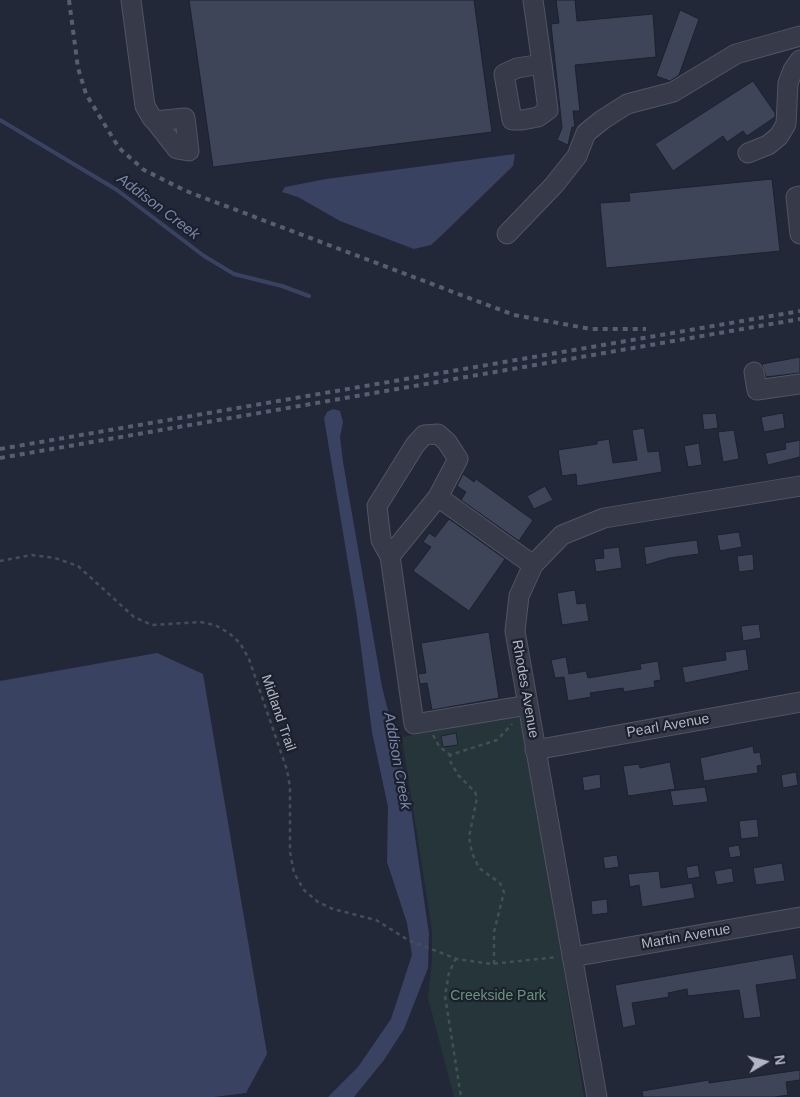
<!DOCTYPE html>
<style>
body{margin:0}
#map{position:relative;width:800px;height:1097px;overflow:hidden;background:#232838;font-family:Arial,sans-serif}
canvas{display:block}
.north{position:absolute;left:740px;top:1037px;width:50px;height:50px;-webkit-text-stroke:4px #1b202d;paint-order:stroke;rotate:82deg;font-size:14px;font-weight:700;line-height:20px;text-align:center;color:#b1b5c5}
.north::after{content:'';display:block;margin:auto;width:18px;height:22px;background:#b1b5c5;clip-path:polygon(50% 0,100% 100%,50% 72%,0 100%)}
</style>
<div id="map">
<canvas width="800" height="1097"></canvas>
<div class="north">N</div>
</div>
<script>
const g = document.querySelector('canvas').getContext('2d');
g.lineJoin = 'round';
function fill(path, color) {
  g.fillStyle = color;
  g.fill(path, 'evenodd');
}
function toPath(rows) {
  const path = new Path2D();
  for (const r of rows) {
    path.moveTo(r[0], r[1]);
    for (let i = 2; i < r.length; i += 2) path.lineTo(r[i], r[i + 1]);
  }
  return path;
}
function stroke(path, color, width, dash) {
  g.strokeStyle = color;
  g.lineWidth = width;
  g.lineCap = dash ? 'butt' : 'round';
  g.setLineDash(dash || []);
  g.stroke(path);
}
function drawText(font, color, halo, rows, align = 'center') {
  g.font = font + ' Arial,sans-serif';
  g.lineWidth = 4.5;
  g.setLineDash([]);
  g.textBaseline = 'middle';
  g.strokeStyle = halo;
  g.fillStyle = color;
  for (const [text, x, y, turn = 0] of rows) {
    g.save();
    g.translate(x, y);
    g.rotate((+turn || 0) * Math.PI / 180);
    g.textAlign = isNaN(turn) ? turn : align;
    if (halo) g.strokeText(text, 0, 0);
    g.fillText(text, 0, 0);
    g.restore();
  }
}
const green = toPath([
 [516,715,524,722,584,1097,454,1097,428,998,432,961,432,930,402,737]
]);
const water = toPath([
 [515,154,513,166,443,234,431,245,414,249,340,221,298,197,282,192,285,187,326,179],
 [333,409,340,411,343,422,340,437,343,462,382,687,409,795,429,934,428,968,404,1029,384,1060,354,1097,328,1097,358,1067,391,1019,412,955,407,923,387,862,388,807,372,732,357,617,324,418,327,412],
 [157,653,203,674,267,1054,246,1093,214,1097,0,1097,0,681]
]);
const stream = toPath([
 [0,120,117,190,204,256,234,274,282,286,309,296]
]);
const building = toPath([
 [189,0,474,0,492,132,213,167,189,0],
 [556,0,575,0,577,21,653,14,656,57,575,65,580,111,573,111,575,127,572,127,568,145,557,140,562,128,551,24,559,23,556,0],
 [680,10,699,19,679,75,670,81,656,76,680,10],
 [753,81,775,113,775,117,747,136,743,131,727,142,723,136,673,171,655,144,753,81],
 [772,179,780,251,606,268,600,203,630,201,629,193,772,179],
 [800,357,800,373,766,377,762,364,800,357],
 [716,413,718,428,704,430,702,414,716,413],
 [783,413,785,428,764,432,761,417,783,413],
 [644,428,648,452,659,451,662,472,577,486,576,474,562,476,558,450,597,444,597,441,609,439,613,463,637,460,632,430,644,428],
 [734,430,739,459,723,462,718,432,734,430],
 [800,440,800,457,768,465,765,453,786,449,785,443,800,440],
 [699,443,702,465,688,467,684,446,699,443],
 [463,474,474,482,476,479,533,520,519,541,461,500,466,492,457,486,463,474],
 [545,486,553,500,534,509,527,496,545,486],
 [449,519,505,559,469,611,413,571,431,547,423,542,429,533,435,537,449,519],
 [739,532,742,547,720,551,717,535,739,532],
 [697,540,699,554,669,558,646,565,644,547,697,540],
 [619,547,622,568,596,572,594,559,604,558,603,549,619,547],
 [753,554,754,570,739,572,737,556,753,554],
 [575,590,577,604,586,603,589,621,562,625,557,593,575,590],
 [759,624,761,638,743,641,741,626,759,624],
 [489,632,499,698,432,710,427,683,420,684,418,674,426,673,421,643,489,632],
 [746,649,749,670,685,683,682,667,726,660,725,652,746,649],
 [566,657,569,674,586,671,588,678,641,669,640,664,658,661,661,680,654,681,655,687,624,692,623,688,590,693,591,697,568,701,564,677,555,678,551,660,566,657],
 [456,733,458,745,443,747,441,736,456,733],
 [753,746,754,753,760,752,762,765,757,766,758,773,704,781,700,758,753,746],
 [670,762,675,789,628,796,623,766,639,764,640,768,670,762],
 [796,772,798,785,783,788,781,775,796,772],
 [600,774,601,788,584,791,582,777,600,774],
 [705,787,708,802,673,806,670,791,705,787],
 [757,819,759,837,741,839,739,821,757,819],
 [739,845,741,856,730,858,728,847,739,845],
 [617,855,619,867,605,869,603,857,617,855],
 [782,863,785,881,756,885,753,868,782,863],
 [698,865,700,877,688,879,686,867,698,865],
 [732,868,734,882,717,885,714,871,732,868],
 [659,871,661,888,692,883,695,898,642,907,639,885,630,887,628,874,659,871],
 [607,899,608,913,592,915,591,901,607,899],
 [793,954,797,979,756,985,761,1017,744,1019,739,990,688,996,687,989,668,993,669,997,632,1003,636,1025,623,1028,615,985,793,954],
 [800,1070,800,1080,786,1082,788,1095,775,1097,643,1097,642,1091,709,1080,709,1083,800,1070]
]);
const path = toPath([
 [0,561,32,555,55,558,78,566,134,617,152,625,200,622,215,625,229,633,240,643,249,659,287,770,290,787,290,852,294,873,304,890,318,902,333,909,376,920,408,940,457,959,491,964,558,957],
 [433,735,439,746,450,755],
 [456,958,449,973,445,996,461,1097],
 [494,964,494,932,504,892,500,883,479,868,472,853,469,837,477,798,475,792,458,775,450,761,450,755,497,740,512,724]
]);
const minor = toPath([
 [131,0,145,106,152,118,155,121,177,149,189,151,185,118,155,121],
 [533,0,542,64,548,110,538,117,522,120,512,120,504,74,517,68,542,64],
 [748,153,768,145,779,136,786,124,788,83,793,70,800,60],
 [800,196,796,197,800,234],
 [507,234,554,185,577,156,586,133,602,120,627,104,673,92,736,54,800,36],
 [754,372,757,390,800,384],
 [390,556,381,540,377,506,415,445,424,435,438,434,447,442,458,459,438,497],
 [528,705,414,724,390,556,438,497,533,565],
 [535,750,800,702],
 [572,957,800,917],
 [597,1097,515,631,519,596,533,565,562,535,604,518,800,486]
]);
const rail = toPath([
 [69,0,78,68,86,94,119,148,144,170,186,191,514,315,591,329,646,329],
 [0,449,800,311],
 [0,458,800,319]
]);
const streetNames = [
 ["Rhodes Avenue",525,689,80],
 ["Midland Trail",278,713,71],
 ["Pearl Avenue",668,726,-10],
 ["Martin Avenue",686,937,-10]
];
const parkNames = [
 ["Creekside Park",498,996]
];
const waterNames = [
 ["Addison Creek",158,207,37],
 ["Addison Creek",397,761,80]
];
fill(green, '#26353a');
fill(water, '#394261');
stroke(stream, '#394261', 4);
fill(building, '#3f4558');
stroke(building, '#1d222f', 1);
stroke(minor, '#515563', 21);
stroke(path, '#425056', 2.5, [4, 4]);
stroke(minor, '#363a49', 19);
stroke(rail, '#585e6f', 4, [5, 5]);
drawText('14px', '#b1b5c5', '#1b202d', streetNames);
drawText('14px', '#6a947b', '#1b202d', parkNames);
drawText('italic 15px', '#7b86ab', '#1b202d', waterNames);
</script>
